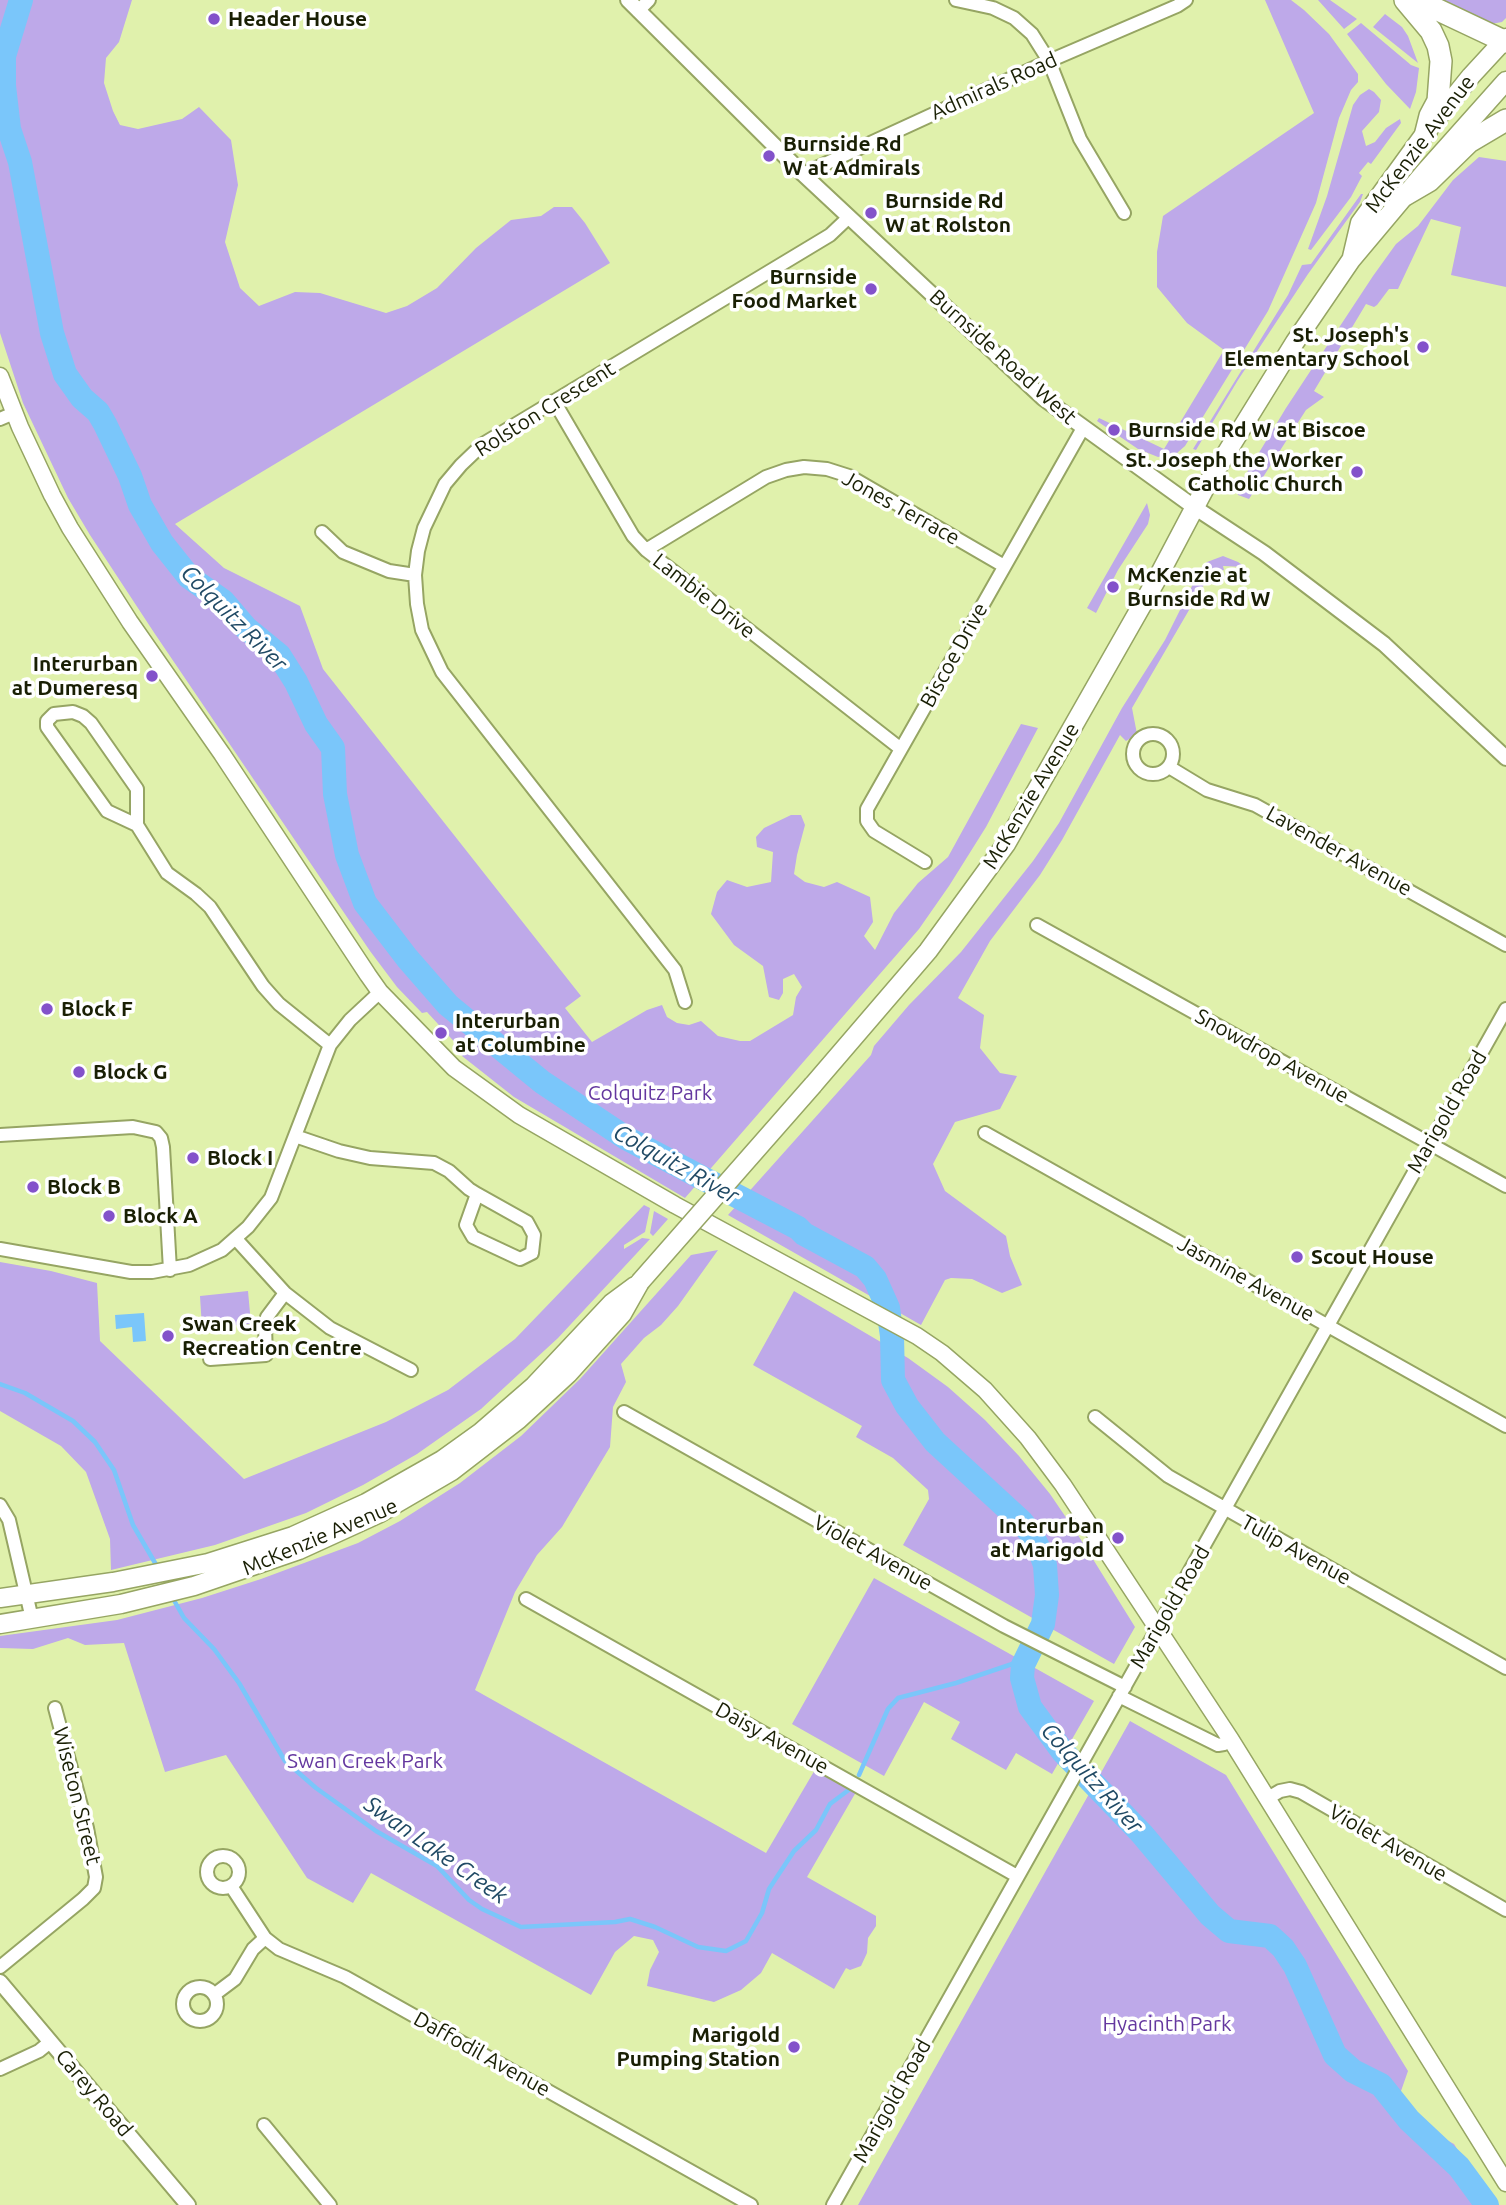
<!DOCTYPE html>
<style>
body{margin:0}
canvas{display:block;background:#e0f1ac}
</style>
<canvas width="1506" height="2205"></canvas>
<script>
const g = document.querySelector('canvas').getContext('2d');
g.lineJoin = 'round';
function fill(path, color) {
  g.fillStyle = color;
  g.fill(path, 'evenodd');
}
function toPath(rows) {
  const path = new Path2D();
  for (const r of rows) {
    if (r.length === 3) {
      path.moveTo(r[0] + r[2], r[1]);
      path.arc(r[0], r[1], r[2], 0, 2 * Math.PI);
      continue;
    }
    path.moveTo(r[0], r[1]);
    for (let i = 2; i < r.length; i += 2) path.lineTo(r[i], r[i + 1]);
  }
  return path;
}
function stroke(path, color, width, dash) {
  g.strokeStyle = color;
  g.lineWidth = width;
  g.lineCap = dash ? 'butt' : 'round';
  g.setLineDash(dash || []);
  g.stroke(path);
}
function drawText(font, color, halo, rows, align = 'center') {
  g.font = font + ' Ubuntu,sans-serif';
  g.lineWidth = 7;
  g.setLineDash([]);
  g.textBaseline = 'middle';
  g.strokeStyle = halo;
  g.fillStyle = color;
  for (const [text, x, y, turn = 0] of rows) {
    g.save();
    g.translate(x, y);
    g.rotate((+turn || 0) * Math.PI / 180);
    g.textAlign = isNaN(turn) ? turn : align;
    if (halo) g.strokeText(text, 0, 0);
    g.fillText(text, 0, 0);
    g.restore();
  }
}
const green = toPath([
 [0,0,132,0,119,42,106,58,104,83,113,111,120,125,138,129,182,119,199,107,231,140,238,185,225,242,240,288,259,306,295,292,320,293,386,313,407,306,437,288,476,248,511,220,541,216,554,207,572,207,585,223,610,263,175,524,224,568,300,606,323,669,581,996,565,1008,592,1042,647,1010,662,1005,667,1017,677,1023,689,1025,701,1021,718,1036,740,1041,750,1041,793,1015,796,997,802,987,794,974,783,979,783,993,779,1000,769,997,763,966,734,945,711,914,717,892,727,880,747,887,771,882,773,852,757,847,756,837,764,828,791,815,801,815,805,825,797,855,794,874,805,882,824,887,837,882,870,897,873,922,864,936,875,950,894,913,918,883,948,857,1021,724,1038,728,986,827,949,886,919,929,685,1198,514,1097,462,1056,460,1048,427,1012,422,1013,397,987,370,951,155,634,90,535,68,498,23,403,0,333],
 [1265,0,1291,0,1304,10,1329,34,1358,74,1358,82,1351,90,1339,118,1316,203,1268,311,1185,446,1177,453,1158,457,1138,449,1097,421,1099,418,1164,449,1224,350,1187,323,1157,287,1157,252,1163,216,1314,113],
 [1318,0,1330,0,1357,19,1344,29],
 [1438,0,1506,0,1506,18,1502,22,1491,24],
 [1385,14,1402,27,1408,36,1418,63,1373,27],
 [1361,23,1411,65,1419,68,1416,92,1410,109,1386,84,1347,34],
 [1369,89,1374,92,1381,100,1379,112,1362,131,1366,146,1375,142,1386,128,1400,119,1401,123,1371,164,1368,162,1359,173,1362,176,1351,197,1311,250,1308,249,1327,196,1353,105,1360,95],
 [1479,157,1506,161,1506,287,1451,275,1461,227,1431,219,1398,289,1389,289,1377,305,1374,307,1366,304,1314,391,1324,397,1306,410,1249,499,1238,495,1237,489,1286,408,1373,276,1396,244,1418,226,1453,180],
 [1361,194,1363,194,1360,202,1308,274,1238,380,1196,450,1193,449,1288,295,1302,265,1311,264],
 [1147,503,1150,515,1148,524,1118,570,1096,613,1087,608],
 [1223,556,1238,562,1245,567,1223,566,1224,570,1210,574,1132,708,1137,734,1126,741,1120,735,1062,840,1040,875,990,941,958,998,984,1015,980,1048,1000,1073,1017,1076,1000,1109,955,1122,933,1164,945,1191,1006,1236,1010,1256,1022,1285,1002,1293,972,1279,951,1278,945,1280,921,1325,728,1215,871,1055,874,1046,909,1005,961,952,1033,861,1059,823,1122,708,1165,640,1200,570,1207,562],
 [644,1205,650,1208,645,1232,624,1245,624,1249,642,1238,650,1239,558,1338,481,1409,417,1454,363,1485,306,1513,215,1545,111,1570,110,1539,86,1472,61,1446,0,1411,0,1262,51,1271,97,1283,100,1341,244,1479,386,1422,448,1390,515,1339],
 [654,1211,668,1219,653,1236,650,1233],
 [718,1250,678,1306,661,1325,644,1338,621,1364,626,1382,613,1407,610,1447,562,1527,537,1555,515,1592,475,1690,766,1853,816,1768,856,1792,807,1877,876,1916,876,1926,868,1938,867,1953,861,1966,850,1970,846,1968,834,1989,772,1953,761,1973,741,1990,714,2002,647,1986,650,1970,659,1952,653,1940,634,1936,615,1952,591,1995,371,1873,353,1903,307,1878,226,1755,165,1772,124,1643,85,1645,68,1638,33,1649,0,1648,0,1636,117,1620,202,1598,261,1579,358,1543,400,1521,460,1483,521,1436,580,1379,691,1255],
 [248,1291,251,1324,202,1328,200,1296],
 [794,1291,908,1358,948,1387,985,1420,1019,1456,1050,1494,1078,1535,1135,1627,1114,1664,903,1545,929,1499,928,1490,893,1458,856,1437,862,1426,753,1365],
 [874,1578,1094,1701,1052,1774,1016,1753,1006,1770,951,1739,960,1722,924,1702,884,1776,792,1724],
 [1130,1721,1226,1775,1408,2071,1394,2111,1454,2144,1492,2205,858,2205]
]);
const water = toPath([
 [144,1313,146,1341,133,1342,132,1327,116,1329,115,1315]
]);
const stream = toPath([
 [0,1384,25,1393,73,1421,95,1442,114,1470,133,1525,158,1568],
 [171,1595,184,1618,214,1649,239,1683,285,1761,316,1788,376,1831,437,1866,469,1900,482,1909,521,1927,615,1922,630,1919,655,1927,698,1947,726,1951,746,1941,762,1913,769,1889,794,1851,816,1830,830,1804,850,1789],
 [859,1775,888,1709,898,1698,956,1683,1027,1659]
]);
const river = toPath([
 [21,0,4,56,4,86,9,129,20,162,52,333,65,374,82,398,98,412,105,424,130,476,140,505,162,543,189,577,223,601,246,628,279,655,296,682,316,724,333,748,335,794,347,855,365,903,407,958,448,1005,542,1082,626,1138,798,1228,804,1234,865,1267,875,1279,888,1308,892,1336,893,1380,907,1406,935,1442,1021,1521,1032,1535,1040,1551,1045,1565,1047,1595,1043,1624,1023,1665,1022,1678,1030,1707,1063,1752,1142,1834,1210,1915,1229,1931,1270,1936,1283,1948,1295,1966,1335,2055,1353,2071,1381,2085,1409,2120,1459,2167,1487,2205]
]);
const minor = toPath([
 [956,0,993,8,1014,18,1032,34,1049,61,1080,139,1124,213],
 [638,11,649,0],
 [803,174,1049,61,1177,6,1186,0],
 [554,401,633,536,646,550,901,749],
 [0,419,14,413],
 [322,532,343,552,389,571,415,575],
 [646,550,766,477,786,470,804,467,827,469,849,476,1004,566],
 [1153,754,20],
 [1169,767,1207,790,1255,805,1506,945],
 [137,825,107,811,47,727,47,721,54,714,73,712,83,716,91,723,137,789,137,825,167,873,196,894,210,907,263,986,279,1004,330,1045],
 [925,862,874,831,867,821,867,809,1083,428],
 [1037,925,1506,1186],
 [685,1002,675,970,442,672,422,630,417,604,415,575,418,551,424,528,445,484,461,465,483,444,830,235,849,217],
 [985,1133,1506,1426],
 [0,1135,133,1127,156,1132,161,1138,163,1147,170,1270],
 [295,1136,339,1151,370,1158,434,1163,449,1171,469,1189,477,1194,527,1222,534,1235,532,1253,520,1259,473,1237,466,1225,477,1194],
 [236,1239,285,1293,330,1328,411,1370],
 [0,1249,131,1272,152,1272,189,1265,222,1250,248,1227,271,1198,330,1045,350,1020,380,992],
 [210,1359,266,1355,265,1327,267,1317,285,1293],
 [624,1412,1004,1626,1125,1687],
 [1095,1417,1168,1476,1506,1668],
 [0,1505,9,1520,32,1619],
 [526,1599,1017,1876],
 [1119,1696,1218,1745,1224,1744,1231,1740],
 [1268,1798,1280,1791,1290,1789,1301,1792,1506,1910],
 [223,1872,16],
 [231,1886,265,1938,279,1949,345,1977,751,2205],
 [0,1967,83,1899,94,1888,96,1877,87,1828,55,1708],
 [200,2004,17],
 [215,1994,235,1979,253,1949,265,1938],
 [0,2069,39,2051,50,2042],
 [264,2125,330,2205],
 [833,2205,1506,1009]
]);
const tertiary = toPath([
 [628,0,803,174,1043,398,1194,507,1264,553,1384,644,1506,758],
 [0,1982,188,2205]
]);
const secondary = toPath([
 [0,376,20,427,52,495,70,528,130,622,222,754,368,975,380,992,454,1068,519,1115,675,1205,917,1336,942,1353,985,1390,1028,1438,1063,1485,1231,1740,1506,2183]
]);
const primary = toPath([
 [1352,257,1360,223,1426,132,1471,76,1506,38],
 [813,1085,928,951,1006,844,1158,577,1206,486,1295,342,1351,260,1424,173,1506,81],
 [0,1598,113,1582,208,1563,293,1536,366,1503,442,1460,481,1432,534,1386,612,1303,635,1286],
 [0,1624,121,1604,194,1586,299,1550,380,1513,452,1471,518,1420,568,1374,622,1314,640,1282]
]);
const motorway = toPath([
 [1405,0,1431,31,1438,46,1441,61,1438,101,1430,116,1426,132],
 [1417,0,1506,42],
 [1405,195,1429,181,1469,142,1506,120]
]);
const primaryBridge = toPath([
 [640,1282,813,1085]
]);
const markers = [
 [214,19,7,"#8352ca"],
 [769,156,7,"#8352ca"],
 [871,213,7,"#8352ca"],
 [871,289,7,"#8352ca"],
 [1423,347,7,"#8352ca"],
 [1114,430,7,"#8352ca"],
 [1357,472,7,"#8352ca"],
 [1113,587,7,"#8352ca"],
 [152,676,7,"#8352ca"],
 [47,1009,7,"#8352ca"],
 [441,1033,7,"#8352ca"],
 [79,1072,7,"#8352ca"],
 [193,1158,7,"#8352ca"],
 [33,1187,7,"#8352ca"],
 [109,1216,7,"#8352ca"],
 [1297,1257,7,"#8352ca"],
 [168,1336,7,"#8352ca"],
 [1118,1538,7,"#8352ca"],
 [794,2047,7,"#8352ca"]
];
const poiNames = [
 ["Header House",228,19],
 ["Burnside Rd",783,144],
 ["W at Admirals",783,168],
 ["Burnside Rd",885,201],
 ["W at Rolston",885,225],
 ["Burnside",857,277,"right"],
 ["Food Market",857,301,"right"],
 ["St. Joseph's",1409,335,"right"],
 ["Elementary School",1409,359,"right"],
 ["Burnside Rd W at Biscoe",1128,430],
 ["St. Joseph the Worker",1343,460,"right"],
 ["Catholic Church",1343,484,"right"],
 ["McKenzie at",1127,575],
 ["Burnside Rd W",1127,599],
 ["Interurban",138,664,"right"],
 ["at Dumeresq",138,688,"right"],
 ["Block F",61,1009],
 ["Interurban",455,1021],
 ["at Columbine",455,1045],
 ["Block G",93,1072],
 ["Block I",207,1158],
 ["Block B",47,1187],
 ["Block A",123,1216],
 ["Scout House",1311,1257],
 ["Swan Creek",182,1324],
 ["Recreation Centre",182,1348],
 ["Interurban",1104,1526,"right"],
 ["at Marigold",1104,1550,"right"],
 ["Marigold",780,2035,"right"],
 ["Pumping Station",780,2059,"right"]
];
const streetNames = [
 ["Admirals Road",994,86,-24],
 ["McKenzie Avenue",1420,144,-53],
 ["Burnside Road West",1003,357,42],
 ["Rolston Crescent",545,409,-32],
 ["Jones Terrace",901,508,29],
 ["Lambie Drive",704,596,38],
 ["Biscoe Drive",954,655,-61],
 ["McKenzie Avenue",1031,796,-59],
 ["Lavender Avenue",1339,851,29],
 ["Snowdrop Avenue",1272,1056,29],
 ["Marigold Road",1447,1112,-60],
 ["Jasmine Avenue",1246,1279,29],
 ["McKenzie Avenue",320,1537,-23],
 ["Tulip Avenue",1296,1550,29],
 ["Violet Avenue",873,1553,29],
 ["Marigold Road",1170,1607,-60],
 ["Daisy Avenue",772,1738,29],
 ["Wiseton Street",77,1796,76],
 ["Violet Avenue",1388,1843,30],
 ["Daffodil Avenue",482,2054,29],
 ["Carey Road",94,2093,50],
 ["Marigold Road",892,2101,-61]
];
const parkNames = [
 ["Colquitz Park",650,1093],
 ["Swan Creek Park",365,1761],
 ["Hyacinth Park",1167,2024]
];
const waterNames = [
 ["Colquitz River",234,618,45],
 ["Colquitz River",676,1164,29],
 ["Colquitz River",1092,1778,48],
 ["Swan Lake Creek",436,1850,35]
];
fill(green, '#bea9e9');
fill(water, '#7ac6fa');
stroke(stream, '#7ac6fa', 4.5);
stroke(river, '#7ac6fa', 24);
stroke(minor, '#96a563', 16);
stroke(tertiary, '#96a563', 18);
stroke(secondary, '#96a563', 19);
stroke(primary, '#96a563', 21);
stroke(motorway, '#96a563', 24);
stroke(minor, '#fff', 12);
stroke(tertiary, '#fff', 14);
stroke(secondary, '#fff', 16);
stroke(primary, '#fff', 18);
stroke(motorway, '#fff', 21);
stroke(primaryBridge, '#96a563', 21, []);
stroke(primaryBridge, '#fff', 18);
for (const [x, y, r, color] of markers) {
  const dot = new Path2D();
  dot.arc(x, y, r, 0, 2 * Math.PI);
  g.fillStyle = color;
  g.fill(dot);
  stroke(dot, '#fff', 2.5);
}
drawText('bold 21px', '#191f04', '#fff', poiNames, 'left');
drawText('21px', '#191f04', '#fff', streetNames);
drawText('21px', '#64379f', '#fff', parkNames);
drawText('italic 23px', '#204a65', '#fff', waterNames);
</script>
